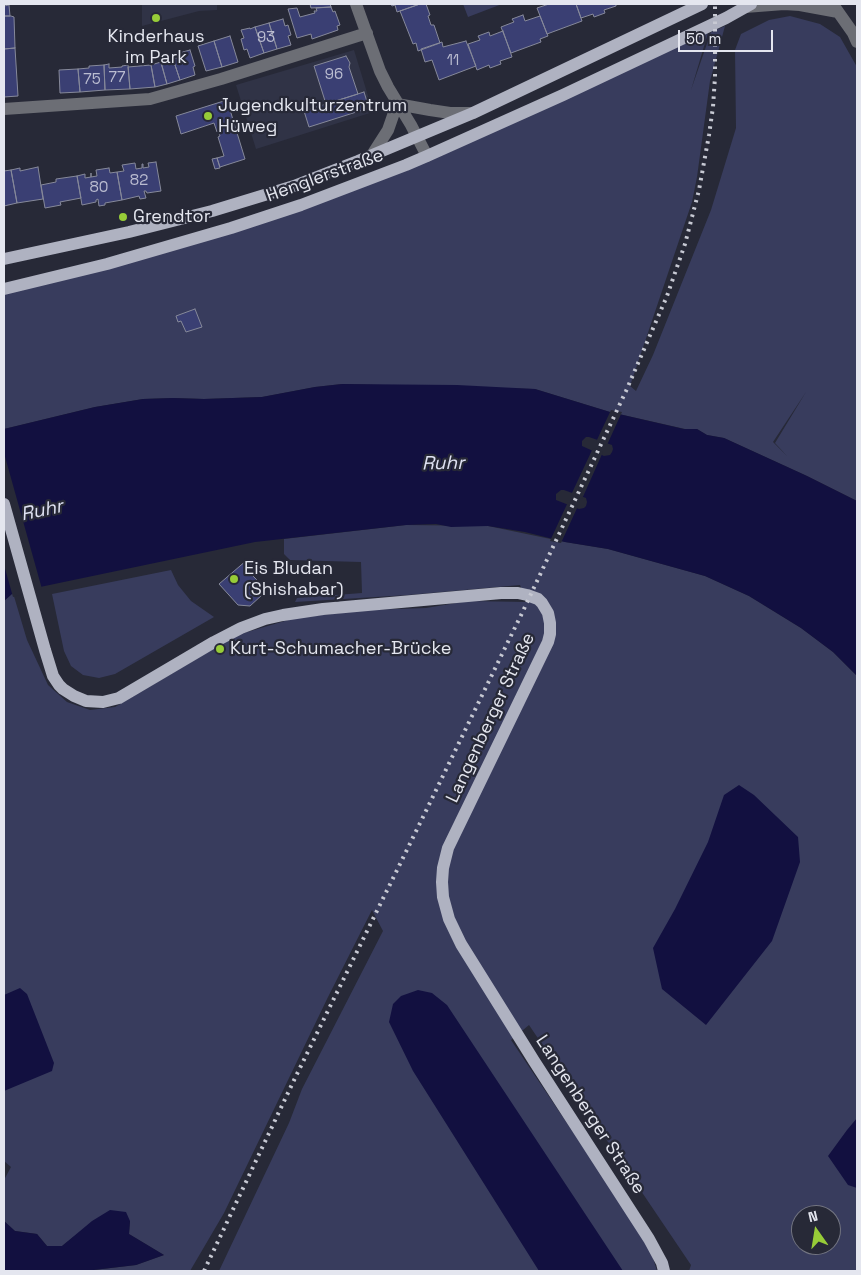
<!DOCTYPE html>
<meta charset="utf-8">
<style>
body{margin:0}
#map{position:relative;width:861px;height:1275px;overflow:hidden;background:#272937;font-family:"Space Grotesk",sans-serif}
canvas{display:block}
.frame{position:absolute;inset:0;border:5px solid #e4e6ef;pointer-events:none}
.north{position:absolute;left:791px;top:1205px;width:50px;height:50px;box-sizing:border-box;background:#272937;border:1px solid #737581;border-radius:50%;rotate:347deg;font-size:14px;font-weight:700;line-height:20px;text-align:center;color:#e4e6ef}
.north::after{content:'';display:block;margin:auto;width:18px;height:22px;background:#97cc38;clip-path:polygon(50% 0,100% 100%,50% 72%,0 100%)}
.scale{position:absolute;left:678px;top:30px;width:95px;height:22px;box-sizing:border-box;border:2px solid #e4e6ef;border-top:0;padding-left:6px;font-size:15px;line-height:18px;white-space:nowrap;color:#e4e6ef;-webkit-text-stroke:4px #272937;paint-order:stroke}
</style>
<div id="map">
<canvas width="861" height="1275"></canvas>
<div class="frame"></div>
<div class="north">N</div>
<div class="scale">50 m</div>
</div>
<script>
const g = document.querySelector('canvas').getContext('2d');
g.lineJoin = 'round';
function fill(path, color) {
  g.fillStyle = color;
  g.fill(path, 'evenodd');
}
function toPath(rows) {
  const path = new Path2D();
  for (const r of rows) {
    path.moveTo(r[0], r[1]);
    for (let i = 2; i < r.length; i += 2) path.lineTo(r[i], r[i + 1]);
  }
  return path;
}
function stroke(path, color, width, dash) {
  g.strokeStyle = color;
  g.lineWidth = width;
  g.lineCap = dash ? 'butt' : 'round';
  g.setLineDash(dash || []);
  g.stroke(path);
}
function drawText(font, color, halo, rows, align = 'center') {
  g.font = font + ' "Space Grotesk",sans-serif';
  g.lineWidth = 4.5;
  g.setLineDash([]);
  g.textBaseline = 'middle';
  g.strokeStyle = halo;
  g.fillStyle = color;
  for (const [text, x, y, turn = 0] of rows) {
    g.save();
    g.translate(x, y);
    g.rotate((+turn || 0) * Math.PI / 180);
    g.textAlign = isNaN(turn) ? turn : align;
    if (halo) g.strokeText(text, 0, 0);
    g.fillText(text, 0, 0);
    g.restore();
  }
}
const built = toPath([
 [142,4,217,4,217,10,199,11,142,26],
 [354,50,373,112,256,149,236,85]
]);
const green = toPath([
 [463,4,502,4,468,17],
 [790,16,820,24,840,37,857,67,857,501,807,476,724,438,707,435,697,429,685,429,610,412,535,389,342,384,315,387,262,397,204,399,173,398,143,399,95,407,4,429,4,294,301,206,708,33,691,90,711,32,725,26,710,81,697,177,692,202,630,386,636,391,653,355,711,210,736,128,735,50,741,34,769,20],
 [806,392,775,443,787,456,773,442],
 [406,525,488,526,565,542,608,549,705,576,749,596,801,628,833,652,857,676,857,1271,689,1271,691,1265,529,1025,511,1040,649,1245,657,1271,219,1271,289,1123,302,1089,383,931,372,910,328,997,224,1213,190,1271,85,1271,136,1265,164,1255,129,1234,130,1221,76,1235,62,1246,47,1246,37,1234,15,1231,4,1221,4,1180,11,1167,4,1161,4,601,13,593,27,640,48,685,67,702,90,710,115,707,237,635,295,618,368,610,426,608,468,601,527,602,520,585,408,595,295,602,297,598,362,593,361,562,290,560,284,554,284,539],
 [801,1215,831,1215,831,1245,801,1245],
 [171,570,178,585,191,601,214,617,115,674,99,678,83,675,71,666,64,651,52,594]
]);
const water = toPath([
 [342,384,457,385,535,389,610,412,684,429,697,429,707,435,724,438,807,476,857,501,857,676,833,652,801,628,749,596,705,576,608,549,565,542,525,532,488,526,451,527,436,524,406,525,255,542,40,587,13,593,4,601,4,429,95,407,143,399,173,398,204,399,262,397,315,387],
 [586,437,589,437,612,445,613,449,612,452,610,455,604,456,582,446,582,441],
 [561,490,564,490,586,498,587,502,586,506,584,508,579,509,556,500,556,494],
 [739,785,754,795,798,837,800,862,772,941,706,1025,662,989,653,948,675,909,708,842,724,795],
 [20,988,27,994,54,1063,52,1071,4,1091,4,995],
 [418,990,432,993,447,1005,623,1271,539,1271,413,1071,389,1022,393,1004,401,996],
 [857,1118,857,1188,848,1185,828,1156,847,1130],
 [110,1210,126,1212,130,1221,129,1234,164,1255,136,1265,85,1271,4,1271,4,1221,15,1231,37,1234,47,1246,62,1246,92,1221]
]);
const pier = toPath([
 [611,410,622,412,607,445,596,442],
 [593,448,603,452,582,499,571,495],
 [4,453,42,589,13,597,4,565],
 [568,502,578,506,561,543,550,541]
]);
const building = toPath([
 [310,4,330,4,331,7,311,8,310,4],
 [391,4,420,4,397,12,395,5,392,6,391,4],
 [420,4,426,4,430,15,428,16,431,25,434,25,440,43,418,51,416,43,413,44,400,11,420,4],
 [549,4,576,4,582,21,547,34,537,8,549,4],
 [576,4,616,4,616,6,604,10,605,13,594,17,593,14,581,18,576,4],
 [9,5,10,16,4,16,4,6,9,5],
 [331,7,333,12,335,11,340,25,337,26,338,30,312,39,311,34,297,38,288,9,297,8,300,17,315,13,314,11,317,11,316,8,331,7],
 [523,15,525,21,540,16,548,36,540,39,541,42,511,53,501,27,514,22,512,19,523,15],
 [4,16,11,16,14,17,15,48,4,49,4,16],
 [283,19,285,26,288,25,291,35,288,36,291,45,277,49,269,23,283,19],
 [269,23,277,49,264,53,255,27,269,23],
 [255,27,264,53,250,58,247,49,244,50,241,39,244,38,241,30,250,28,250,29,255,27],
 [503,31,512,57,500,61,501,64,490,68,489,65,477,70,468,44,480,40,478,36,489,32,490,36,503,31],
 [230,36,238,62,222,67,214,41,230,36],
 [214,41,222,67,206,71,198,46,214,41],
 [466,41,476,66,439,80,432,60,425,62,421,49,442,42,443,47,466,41],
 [15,48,18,96,4,97,4,49,15,48],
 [190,50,195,66,193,67,195,75,180,80,173,59,180,57,179,53,190,50],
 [346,56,350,63,349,67,358,94,326,104,314,66,346,56],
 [173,59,180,80,167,84,161,63,173,59],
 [161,62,167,84,155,87,151,65,161,62],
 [109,64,109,68,122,67,122,66,128,65,130,89,105,90,104,65,109,64],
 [104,65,105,90,80,92,78,69,89,68,89,66,104,65],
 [151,65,155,87,130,89,128,67,151,65],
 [78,69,80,92,60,93,59,70,78,69],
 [364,92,369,108,309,127,304,111,364,92],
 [227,100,245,159,220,167,217,158,224,156,218,137,220,136,218,131,217,132,214,123,181,134,176,116,227,100],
 [217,158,220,168,215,169,212,159,217,158],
 [156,162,161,191,147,193,146,191,144,191,146,198,140,199,139,196,122,200,117,172,124,171,122,165,135,163,136,169,142,168,142,164,143,164,143,168,149,167,148,163,156,162],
 [38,167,43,199,17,203,11,170,20,168,20,171,38,167],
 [109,168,110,173,117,172,122,200,105,203,105,205,99,206,98,199,96,200,96,202,82,205,77,176,85,174,85,178,91,177,91,173,91,177,97,176,96,170,109,168],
 [11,170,17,203,4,206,4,171,11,170],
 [77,176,81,198,60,202,61,205,45,208,41,185,56,182,56,179,77,176],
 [195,309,202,327,186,332,181,321,178,322,176,316,195,309],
 [247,560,258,572,253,576,261,584,262,589,259,592,262,595,250,606,238,605,219,584,247,560]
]);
const minor = toPath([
 [356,4,380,71,388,87,411,125,427,156],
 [834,6,853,33,857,42],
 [745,7,784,4,800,5,838,12],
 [397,104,430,110,450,113,473,113],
 [4,109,150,99,221,79,367,33],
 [372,155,388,130,397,104]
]);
const major = toPath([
 [4,259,129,232,212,211,294,186,358,161,473,113,702,4],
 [4,289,107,264,231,228,301,205,406,165,427,156,563,95,726,18,751,4],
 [4,504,45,650,53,676,59,685,63,689,74,696,86,701,103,702,119,698,214,642,241,628,265,619,283,615,323,609,501,593,518,593,527,595,538,599,542,603,548,613,550,623,550,634,548,642,448,848,443,868,442,882,443,897,449,919,461,944,534,1061,649,1239,662,1263,664,1271]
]);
const rail = toPath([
 [204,1271,295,1078,424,815,523,611,626,391,667,296,685,244,699,190,709,135,713,107,715,77,715,4]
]);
const markers = [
 [156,18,5,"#97cc38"],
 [208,116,5,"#97cc38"],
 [123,217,5,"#97cc38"],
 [234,579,5,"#97cc38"],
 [220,649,5,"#97cc38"]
];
const numberNames = [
 ["93",266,38],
 ["11",453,61],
 ["96",334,75],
 ["77",117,78],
 ["75",92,80],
 ["82",139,181],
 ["80",99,188]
];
const poiNames = [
 ["Kinderhaus",156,37,"center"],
 ["im Park",156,58,"center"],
 ["Jugendkulturzentrum",218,106],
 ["Hüweg",218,127],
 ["Grendtor",133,217],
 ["Eis Bludan",244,569],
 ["(Shishabar)",244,590],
 ["Kurt-Schumacher-Brücke",230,649]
];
const streetNames = [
 ["Henglerstraße",325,176,-20],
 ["Langenberger Straße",491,718,-65],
 ["Langenberger Straße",590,1115,57]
];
const waterNames = [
 ["Ruhr",443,464,-1],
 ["Ruhr",42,511,-12]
];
fill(built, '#303346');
fill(green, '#383c5d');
fill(water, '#121040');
fill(pier, '#272937');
fill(building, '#3a3f73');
stroke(building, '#86899a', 1);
stroke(minor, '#6c6e75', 12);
stroke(major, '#afb2c1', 12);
stroke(rail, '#c7c9d3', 4, [2.5, 5]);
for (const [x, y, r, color] of markers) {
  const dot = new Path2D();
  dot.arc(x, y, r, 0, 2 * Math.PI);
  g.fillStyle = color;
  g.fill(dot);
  stroke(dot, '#272937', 2);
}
drawText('15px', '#babcd0', null, numberNames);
drawText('18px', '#e4e6ef', '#272937', poiNames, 'left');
drawText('18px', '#e4e6ef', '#272937', streetNames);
drawText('italic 19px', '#dfe2f3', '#272937', waterNames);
</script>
